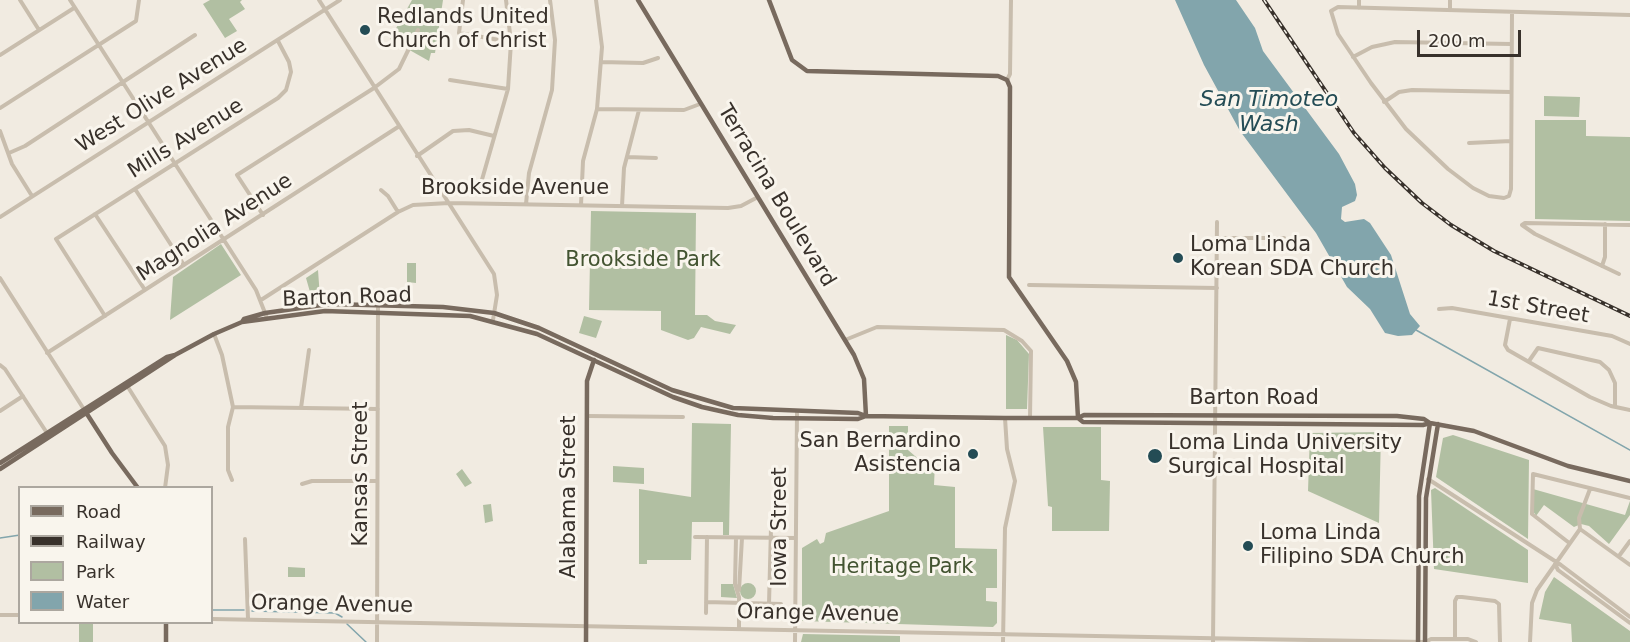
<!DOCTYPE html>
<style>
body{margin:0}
#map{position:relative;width:1630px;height:642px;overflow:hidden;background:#f1ebe1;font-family:"DejaVu Sans",sans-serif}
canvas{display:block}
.legend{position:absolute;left:18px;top:486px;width:195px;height:138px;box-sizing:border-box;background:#f9f5ed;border:2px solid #aca79f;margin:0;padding:8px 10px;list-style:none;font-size:18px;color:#38312b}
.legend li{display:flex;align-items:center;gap:12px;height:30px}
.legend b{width:30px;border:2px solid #aca79f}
.scale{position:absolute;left:1417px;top:30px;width:104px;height:27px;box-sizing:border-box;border:3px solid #38312b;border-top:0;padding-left:8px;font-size:18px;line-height:21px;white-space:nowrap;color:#38312b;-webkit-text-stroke:4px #f9f5ed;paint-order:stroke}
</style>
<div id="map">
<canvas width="1630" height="642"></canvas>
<ul class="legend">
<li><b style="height:8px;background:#786a5e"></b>Road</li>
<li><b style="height:8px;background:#38312b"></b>Railway</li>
<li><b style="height:16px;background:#b1bfa2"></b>Park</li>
<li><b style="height:16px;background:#82a5ac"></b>Water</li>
</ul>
<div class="scale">200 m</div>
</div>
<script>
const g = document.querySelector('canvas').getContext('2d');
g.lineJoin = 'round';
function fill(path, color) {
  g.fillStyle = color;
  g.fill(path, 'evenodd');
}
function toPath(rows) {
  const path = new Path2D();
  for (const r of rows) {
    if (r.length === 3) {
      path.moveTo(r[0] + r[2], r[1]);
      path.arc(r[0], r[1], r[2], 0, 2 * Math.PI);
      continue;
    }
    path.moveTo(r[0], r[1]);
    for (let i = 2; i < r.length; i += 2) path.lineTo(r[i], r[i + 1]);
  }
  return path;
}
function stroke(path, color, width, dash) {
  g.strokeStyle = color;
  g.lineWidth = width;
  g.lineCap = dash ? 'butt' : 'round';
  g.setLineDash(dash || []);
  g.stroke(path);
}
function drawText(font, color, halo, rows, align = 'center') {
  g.font = font + ' "DejaVu Sans",sans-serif';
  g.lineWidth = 6;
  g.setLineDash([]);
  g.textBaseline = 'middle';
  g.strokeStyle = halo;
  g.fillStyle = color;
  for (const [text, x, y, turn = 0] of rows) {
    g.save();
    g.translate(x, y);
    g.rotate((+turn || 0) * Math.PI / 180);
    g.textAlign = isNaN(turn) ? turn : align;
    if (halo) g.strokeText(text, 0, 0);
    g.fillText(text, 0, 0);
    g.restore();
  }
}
const green = toPath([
 [210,0,242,0,240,2,245,9,229,19,237,31,225,38,203,4],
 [412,0,443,0,435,53,431,53,429,61,390,39],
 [1544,96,1580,97,1579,117,1544,116],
 [1535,120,1586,120,1586,136,1630,137,1630,221,1535,219],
 [591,211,696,213,695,315,707,315,715,321,736,325,730,334,701,327,694,338,688,340,661,330,661,311,589,310],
 [221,244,241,275,170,320,173,277],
 [407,263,416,263,416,283,407,282],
 [318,270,320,298,312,299,306,278],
 [584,316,602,321,596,338,579,333],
 [1006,335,1017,340,1029,354,1027,409,1006,409],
 [692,423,731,424,729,535,723,535,723,522,692,522,691,560,647,560,647,564,639,564,639,489,691,497],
 [889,426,908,426,908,450,922,462,935,463,934,485,955,487,955,548,997,549,997,588,986,588,986,601,997,602,997,623,993,627,802,621,802,548,817,539,820,544,824,542,826,533,889,511],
 [1043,427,1101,427,1101,480,1110,481,1109,531,1052,531,1052,507,1048,506],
 [1381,432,1379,523,1308,491,1310,433],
 [1453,435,1529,460,1528,539,1436,477,1443,438],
 [613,466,644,468,644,484,613,482],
 [462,469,472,483,465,487,456,474],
 [1435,488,1528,550,1528,583,1434,569,1431,490],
 [1533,489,1625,515,1630,501,1630,515,1609,544,1589,526,1581,524,1574,527,1544,505,1536,516,1533,511],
 [491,504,493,521,485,523,483,505],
 [288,567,305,568,305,577,288,577],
 [1554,577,1630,631,1630,642,1572,642,1571,624,1539,619,1545,592],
 [748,591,8],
 [721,584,733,584,737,598,721,597],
 [79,623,93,623,93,642,79,642],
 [803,634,900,636,900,642,801,642]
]);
const plaza = toPath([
 [644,248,651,251,657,248,659,251,655,254,661,255,661,260,656,258,655,261,650,261,640,257,639,251]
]);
const water = toPath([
 [1175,0,1236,0,1255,28,1263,51,1339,154,1355,184,1357,195,1355,201,1342,207,1341,219,1345,222,1364,219,1370,223,1391,255,1410,314,1420,326,1412,335,1398,336,1385,333,1370,309,1347,287,1316,233,1240,131,1204,65]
]);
const stream = toPath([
 [1416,330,1630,450],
 [0,538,20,535],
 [212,610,244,610],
 [252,611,335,613,342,617],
 [347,624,366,642]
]);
const minor = toPath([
 [20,0,39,30],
 [70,0,256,290,267,318],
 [319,0,494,274,497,295,493,320],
 [463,0,459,33,511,42],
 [1359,0,1359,8],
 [1450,10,1450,0],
 [1512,13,1511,189,1509,196,1504,198,1489,196,1473,188,1448,169,1406,129,1371,83,1338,34,1331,11,1338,7,1630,15],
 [0,55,74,8],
 [1353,57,1372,47,1395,42,1511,44],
 [601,62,643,63,658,58],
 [450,80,508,89],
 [1007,80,1010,74,1011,0],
 [1384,102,1399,92,1412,90,1511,92],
 [0,108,136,21,139,0],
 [597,109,684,110,700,104],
 [0,131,12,164,32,196],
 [1469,143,1511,141],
 [9,153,25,146,195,35],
 [417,156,453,131,469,130,494,136],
 [627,157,656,158],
 [135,189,184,265],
 [381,190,388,196,398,212],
 [479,190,508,89,511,42,506,0],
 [526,204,529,173,552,90,555,40,550,0],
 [581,205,583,161,597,109,602,47,596,0],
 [622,206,624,168,639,110],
 [95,214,145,290],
 [263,215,237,175,374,88,399,69,418,30],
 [0,217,340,0],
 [1217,238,1284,238],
 [1602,266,1605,257,1605,224],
 [1619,274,1535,234,1522,225,1525,223,1630,225],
 [0,278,85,411],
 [1029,285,1217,288],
 [261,300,398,212,413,205,449,203,728,208,741,206,758,197],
 [1439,309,1452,308,1612,336,1630,344],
 [105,316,56,239,278,98,286,90,291,72,289,62,278,41],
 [1510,319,1505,345,1508,350,1590,397,1611,406,1630,410],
 [214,334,222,355,233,407,228,427,228,470,232,480],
 [845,340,877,327,1004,330,1022,341,1031,351,1030,418],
 [47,353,398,127],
 [1529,361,1538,348,1600,362,1609,370,1615,383,1615,407],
 [0,365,5,369,47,433],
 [126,384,165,446,168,465,165,488],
 [233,407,378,409],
 [301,408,309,350],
 [0,411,23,396],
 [587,416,683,417],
 [1428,479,1561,565,1630,617],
 [302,484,312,481,377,481],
 [1580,529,1630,565],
 [1580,529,1579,518,1590,489],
 [695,537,796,538],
 [736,538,735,584,739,597,739,627],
 [245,539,248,619],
 [1568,542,1532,514,1533,474,1630,498],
 [1619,556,1630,541],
 [1555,564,1558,570,1630,623],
 [739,590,742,538],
 [706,602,781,604],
 [769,604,771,528],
 [706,613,707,537],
 [0,615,20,615],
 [212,619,1252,639,1425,642,1431,639,1468,639,1476,642],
 [1455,639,1455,601,1457,597,1462,597,1495,601,1499,604,1500,642],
 [377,642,378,305],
 [795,642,797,412],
 [1003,642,1005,528,1015,481,1007,449,1005,418],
 [1213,642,1217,222],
 [1530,642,1532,603,1537,590,1580,529]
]);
const major = toPath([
 [638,0,854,355,864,379,866,416],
 [769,0,792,60,807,71,998,76,1007,80,1010,87,1009,277,1067,361,1076,382,1078,418],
 [242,322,325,311,470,316,537,334,673,397,702,407,738,415,773,418,858,419,866,416],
 [87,414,112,453,138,488],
 [1078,418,1083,422,1423,425,1430,423,1474,431,1568,466,1630,481],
 [0,463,167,357,175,355],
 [0,469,175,355,214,334,242,322,244,319,265,313,329,304,443,307,494,313,539,328,672,390,733,408,858,413,866,416,1005,418,1078,418,1084,415,1397,416,1424,419,1430,423],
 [166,642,166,622],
 [586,642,587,381,594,360],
 [1418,642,1419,496,1430,423],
 [1425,642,1426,498,1438,424]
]);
const rail = toPath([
 [1264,0,1354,133,1385,168,1422,203,1451,225,1494,251,1630,316]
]);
const markers = [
 [365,30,6,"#244c55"],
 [1178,258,6,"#244c55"],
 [973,454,6,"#244c55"],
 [1155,456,8,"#244c55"],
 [1248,546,6,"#244c55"]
];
const poiNames = [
 ["Redlands United",377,18],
 ["Church of Christ",377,42],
 ["Loma Linda",1190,246],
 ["Korean SDA Church",1190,270],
 ["San Bernardino",961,442,"right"],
 ["Asistencia",961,466,"right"],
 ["Loma Linda University",1168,444],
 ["Surgical Hospital",1168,468],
 ["Loma Linda",1260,534],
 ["Filipino SDA Church",1260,558]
];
const streetNames = [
 ["West Olive Avenue",162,96,-32],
 ["Mills Avenue",186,139,-32],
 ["Brookside Avenue",515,189],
 ["Terracina Boulevard",776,196,59],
 ["Magnolia Avenue",215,228,-33],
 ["Barton Road",347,298,-2],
 ["1st Street",1538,308,10],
 ["Barton Road",1254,399],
 ["Kansas Street",362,474,-90],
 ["Alabama Street",570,497,-90],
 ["Iowa Street",781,527,-90],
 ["Orange Avenue",332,605,1],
 ["Orange Avenue",818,614,1]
];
const parkNames = [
 ["Brookside Park",643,261],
 ["Heritage Park",902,568]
];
const waterNames = [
 ["San Timoteo",1269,100],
 ["Wash",1269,125]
];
fill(green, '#b1bfa2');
fill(plaza, '#e7dec9');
fill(water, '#82a5ac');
stroke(stream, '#82a5ac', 1.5);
stroke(minor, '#c8bdad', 4);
stroke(major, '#786a5e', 4.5);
stroke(rail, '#38312b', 4);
stroke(rail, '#f9f5ed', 1.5, [4.5]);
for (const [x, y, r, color] of markers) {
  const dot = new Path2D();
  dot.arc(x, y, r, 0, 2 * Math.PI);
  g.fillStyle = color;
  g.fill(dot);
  stroke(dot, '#f9f5ed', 2);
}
drawText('21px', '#38312b', '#f9f5ed', poiNames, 'left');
drawText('21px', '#38312b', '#f9f5ed', streetNames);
drawText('21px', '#435431', '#f9f5ed', parkNames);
drawText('italic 22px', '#244c55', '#f9f5ed', waterNames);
</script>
